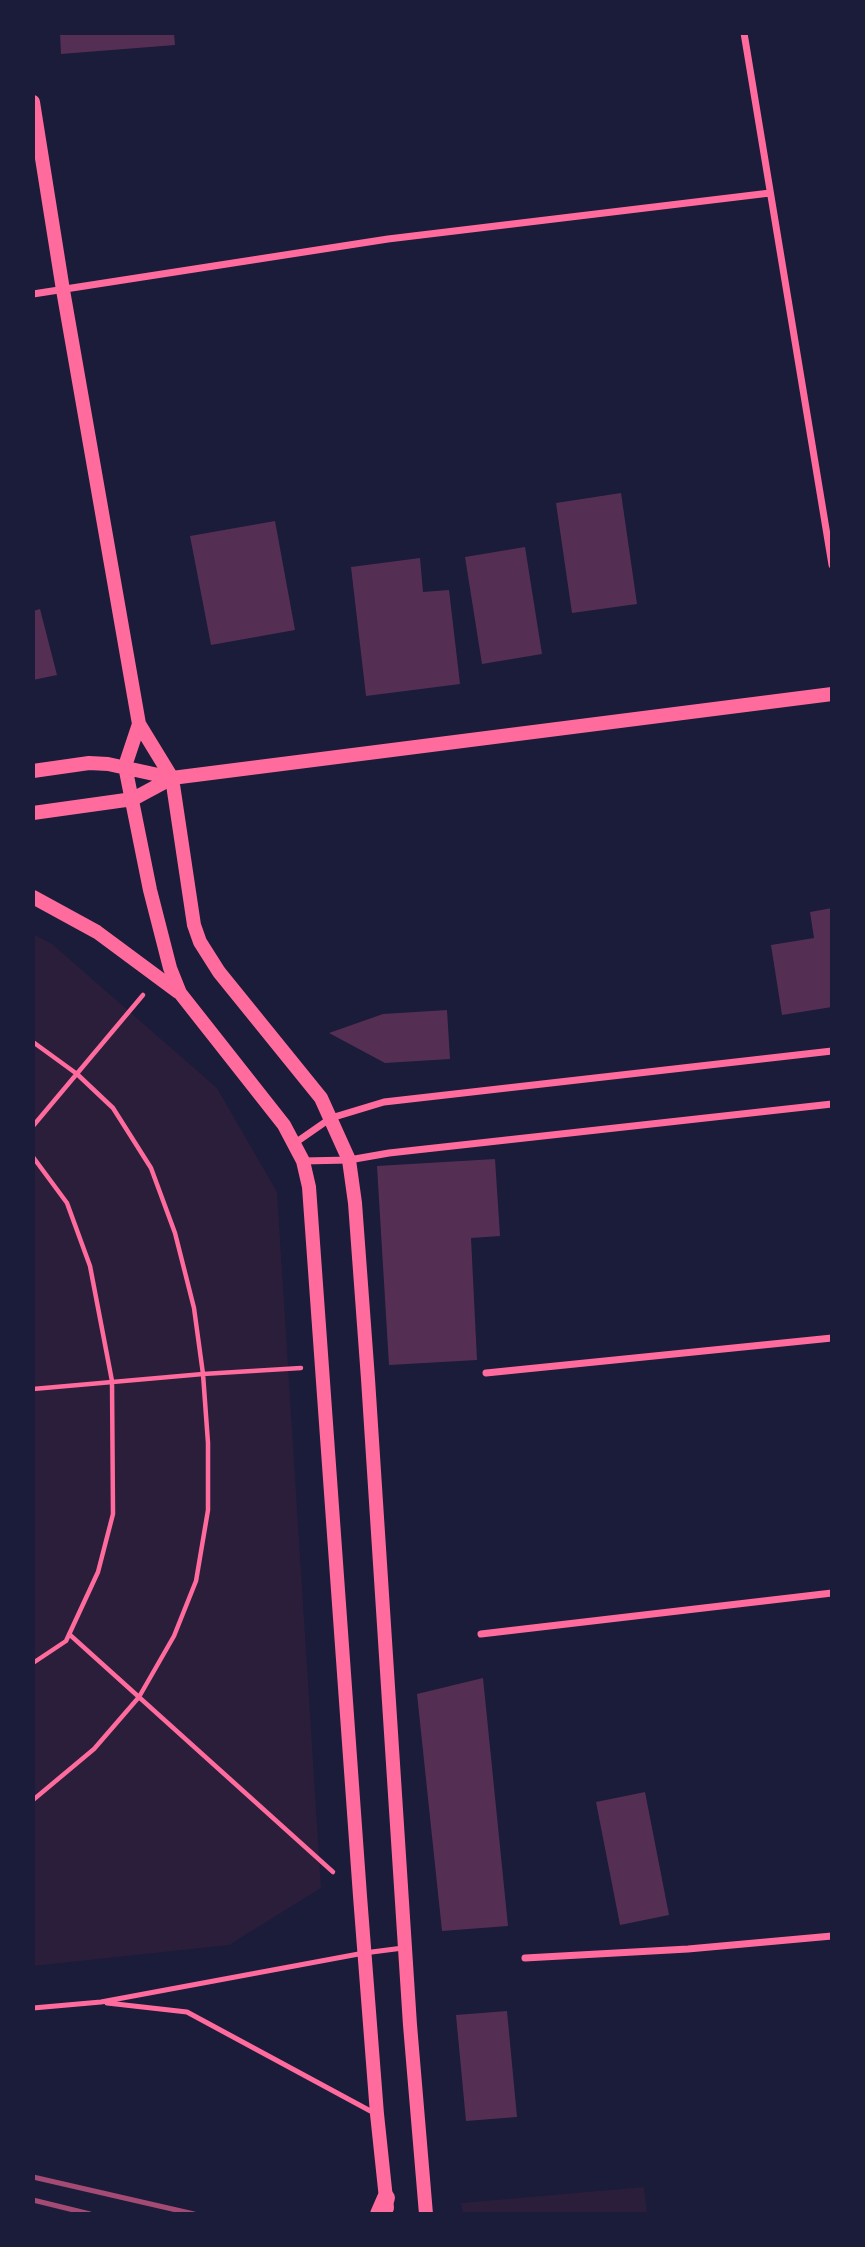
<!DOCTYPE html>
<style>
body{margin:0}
#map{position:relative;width:865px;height:2247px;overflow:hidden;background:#1b1b3a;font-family:Overpass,sans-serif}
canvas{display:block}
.frame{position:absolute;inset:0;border:35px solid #1b1b3a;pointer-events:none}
</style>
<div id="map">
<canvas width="865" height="2247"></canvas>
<div class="frame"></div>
</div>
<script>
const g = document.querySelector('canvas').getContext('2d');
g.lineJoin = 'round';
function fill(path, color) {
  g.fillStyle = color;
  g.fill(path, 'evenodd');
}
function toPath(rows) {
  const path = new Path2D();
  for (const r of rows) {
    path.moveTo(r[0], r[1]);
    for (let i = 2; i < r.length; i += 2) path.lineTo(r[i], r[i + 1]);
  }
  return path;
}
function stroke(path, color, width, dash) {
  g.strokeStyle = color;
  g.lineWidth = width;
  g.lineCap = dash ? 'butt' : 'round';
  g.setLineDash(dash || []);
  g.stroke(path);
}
const green = toPath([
 [33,934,52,944,217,1088,277,1192,321,1888,229,1945,33,1966],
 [644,2187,647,2214,463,2214,461,2203]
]);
const building = toPath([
 [60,33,174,33,175,45,61,54],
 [621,493,637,604,572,613,556,503],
 [275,521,295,630,211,645,190,536],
 [525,547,542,654,482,664,465,557],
 [420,558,423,592,449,590,460,684,366,696,351,567],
 [40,609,57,675,33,680,33,611],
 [832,908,832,1007,782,1015,771,945,814,938,810,912],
 [447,1010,450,1059,385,1063,329,1033,383,1014],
 [495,1159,500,1236,471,1238,477,1360,389,1365,377,1166],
 [483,1678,508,1926,442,1931,417,1694],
 [645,1792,669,1915,620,1925,596,1802],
 [507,2011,517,2117,466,2121,456,2015]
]);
const path = toPath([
 [33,1042,77,1074,113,1108,151,1168,175,1233,194,1308,203,1374,208,1443,208,1510,196,1581,174,1636,139,1697,94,1749,33,1800],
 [33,1126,143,995],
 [33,1157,67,1203,90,1266,112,1381,113,1514,98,1572,66,1641,33,1663],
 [33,1389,203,1374,301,1368],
 [69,1634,333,1872]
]);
const service = toPath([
 [107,2003,187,2012,376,2114],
 [33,2008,101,2002,364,1953,403,1948]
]);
const minor = toPath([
 [744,33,832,565],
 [33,294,388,239,770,193],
 [295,1143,331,1118,384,1102,832,1051],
 [303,1161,349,1160,389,1153,832,1104],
 [486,1373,832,1338],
 [481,1634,832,1593],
 [525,1958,688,1949,832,1936]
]);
const secondary = toPath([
 [33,102,63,290,139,724,172,778,194,925,200,942,219,972,321,1098,349,1160,355,1203,368,1379,410,2025,426,2214],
 [139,724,125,766,150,890,170,968,180,993,284,1125,303,1161,309,1187,360,1896,377,2114,387,2208],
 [33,771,89,763,108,764,172,778,832,694],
 [33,813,133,799,172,778],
 [33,897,97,932,178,992]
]);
const primary = toPath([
 [379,2214,386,2198]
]);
const rail = toPath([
 [33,2177,194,2214],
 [33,2200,90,2214]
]);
fill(green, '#2a1e3b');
fill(building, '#542f53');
stroke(path, '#ff6b9d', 4.5);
stroke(service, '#ff6b9d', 5);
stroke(minor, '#ff6b9d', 7);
stroke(secondary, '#ff6b9d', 14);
stroke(primary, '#ff6b9d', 18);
stroke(rail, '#a44b75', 5);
</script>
